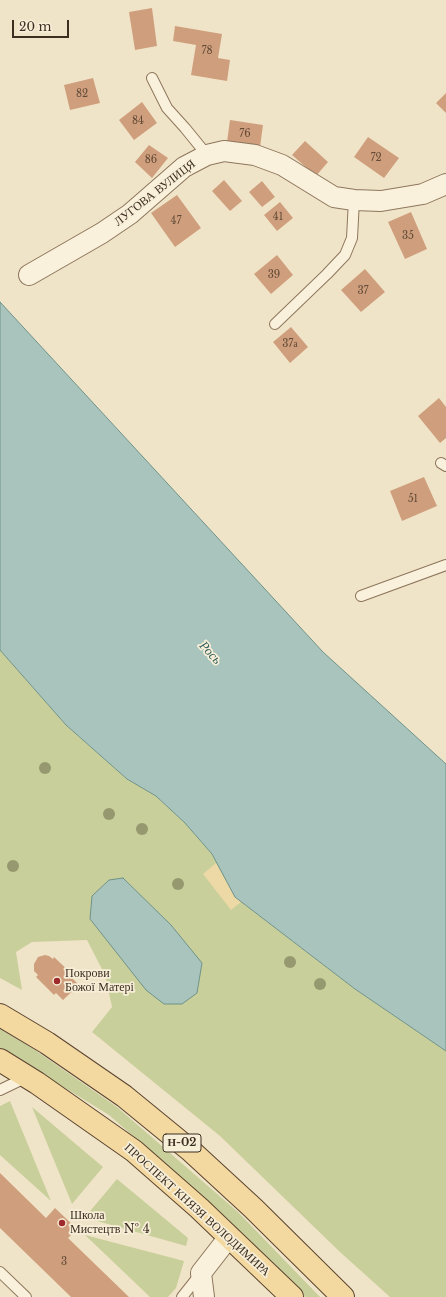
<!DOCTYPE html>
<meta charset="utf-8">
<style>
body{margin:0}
#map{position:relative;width:446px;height:1297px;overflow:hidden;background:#f0e4c8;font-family:"Libre Baskerville",serif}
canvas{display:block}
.scale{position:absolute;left:12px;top:20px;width:57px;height:18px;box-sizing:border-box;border:2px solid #3d2e20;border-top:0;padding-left:5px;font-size:12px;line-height:14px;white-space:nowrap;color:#3d2e20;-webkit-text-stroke:3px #f7eed8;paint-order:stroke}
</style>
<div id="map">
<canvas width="446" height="1297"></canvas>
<div class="scale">20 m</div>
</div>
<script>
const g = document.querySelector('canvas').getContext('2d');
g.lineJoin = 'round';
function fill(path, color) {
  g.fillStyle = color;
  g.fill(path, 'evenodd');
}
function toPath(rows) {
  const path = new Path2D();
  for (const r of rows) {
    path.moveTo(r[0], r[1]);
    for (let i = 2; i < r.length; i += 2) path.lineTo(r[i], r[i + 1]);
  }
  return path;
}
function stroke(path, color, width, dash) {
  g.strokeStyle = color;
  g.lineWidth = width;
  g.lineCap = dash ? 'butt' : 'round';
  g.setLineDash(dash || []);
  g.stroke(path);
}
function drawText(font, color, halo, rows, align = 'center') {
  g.font = font + ' "Libre Baskerville",serif';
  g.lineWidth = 3.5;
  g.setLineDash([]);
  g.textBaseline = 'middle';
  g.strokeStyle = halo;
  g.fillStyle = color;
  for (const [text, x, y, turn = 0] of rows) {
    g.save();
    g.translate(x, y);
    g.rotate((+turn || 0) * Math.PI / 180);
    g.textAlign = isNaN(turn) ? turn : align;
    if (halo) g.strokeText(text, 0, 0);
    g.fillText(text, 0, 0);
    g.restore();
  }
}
const green = toPath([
 [0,650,66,725,127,779,156,796,185,823,212,854,235,897,355,989,446,1051,446,1297,390,1297,340,1252,220,1136,92,1032,112,1007,105,975,87,940,32,942,16,952,22,990,0,978],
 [0,1029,32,1048,117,1107,238,1212,320,1297,305,1297,230,1221,109,1115,0,1048],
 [10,1101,51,1201,0,1155,0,1106],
 [32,1107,103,1167,72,1204],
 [117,1179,188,1238,186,1246,90,1219,86,1216],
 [85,1235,184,1261,176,1288,168,1297,150,1297]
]);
const sand = toPath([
 [216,863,235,897,241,902,231,910,203,874]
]);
const water = toPath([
 [0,302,323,652,446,764,446,1051,355,989,235,897,212,854,185,823,156,796,127,779,66,725,0,650,0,302],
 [123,878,171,925,202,963,197,993,182,1004,164,1004,146,990,90,919,92,896,109,880,123,878]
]);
const building = toPath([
 [152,8,157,46,135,50,129,12],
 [175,26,222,34,218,58,230,60,227,81,191,75,196,45,173,41],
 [93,78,100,103,70,110,64,85],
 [446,93,446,113,436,103],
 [142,102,157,123,134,140,119,120],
 [230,120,263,125,260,147,227,142],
 [368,137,399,158,384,178,354,157],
 [305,141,328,162,316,176,292,155],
 [149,145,168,158,152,178,135,162],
 [224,180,242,201,230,211,212,191],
 [262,181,275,197,262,207,249,192],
 [177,195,201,228,175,247,151,213],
 [280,202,293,218,277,231,264,215],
 [411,212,427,249,405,259,388,222],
 [277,255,293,275,271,294,254,274],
 [365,269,385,292,361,312,341,290],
 [291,327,308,347,290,363,273,342],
 [439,398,446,407,446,438,440,443,418,416],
 [424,477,437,506,402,521,390,491],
 [45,955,49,956,53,959,54,957,73,975,71,977,79,985,63,1000,56,993,54,995,36,977,38,975,34,971,34,964,38,957],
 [0,1173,46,1218,55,1208,77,1229,68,1238,129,1297,71,1297,0,1228]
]);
const lane = toPath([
 [152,78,167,108,185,128,207,155],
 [275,324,327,274,345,255,352,238,354,200],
 [441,463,446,466],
 [361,596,446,565],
 [0,1090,27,1077],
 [0,1272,26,1297],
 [182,1297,201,1273]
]);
const street = toPath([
 [29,275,102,233,130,214,184,167,207,155,224,151,255,155,282,165,334,197,354,200,381,201,423,194,446,184],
 [204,1297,201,1273,229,1237]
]);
const primary = toPath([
 [0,1015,47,1043,124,1096,190,1150,253,1208,343,1297],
 [0,1060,37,1083,134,1151,199,1208,292,1297]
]);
const trees = [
 [45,768],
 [109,814],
 [142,829],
 [13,866],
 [178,884],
 [290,962],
 [320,984]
];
const markers = [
 [57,981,4,"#9e2a2b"],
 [62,1223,4,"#9e2a2b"]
];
const numberNames = [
 ["78",207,51],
 ["82",82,94],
 ["84",138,121],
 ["76",245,134],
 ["72",376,158],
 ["86",151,160],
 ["41",278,217],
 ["47",176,221],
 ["35",408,236],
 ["39",274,275],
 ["37",363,291],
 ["37а",290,344],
 ["51",413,499],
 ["3",64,1262]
];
const shields = [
 [182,1143,38]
];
const shieldNames = [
 ["Н-02",182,1143]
];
const streetNames = [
 ["ЛУГОВА ВУЛИЦЯ",155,193,-38],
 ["ПРОСПЕКТ КНЯЗЯ ВОЛОДИМИРА",197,1210,42]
];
const poiNames = [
 ["Покрови",65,974],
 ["Божої Матері",65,988],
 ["Школа",70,1216],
 ["Мистецтв № 4",70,1230]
];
const waterNames = [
 ["Рось",210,653,48]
];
fill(green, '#c9cf9b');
fill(sand, '#ecd9a5');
fill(water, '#a9c4bc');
stroke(water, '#6f938a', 1);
fill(building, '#cf9f7d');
stroke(lane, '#8d765c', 12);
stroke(street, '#8d765c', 22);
stroke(primary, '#5b4430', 24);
stroke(lane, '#faf1dc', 10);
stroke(street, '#faf1dc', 20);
stroke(primary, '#f3d9a0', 22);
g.fillStyle = '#96986f';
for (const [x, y] of trees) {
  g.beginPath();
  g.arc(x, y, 6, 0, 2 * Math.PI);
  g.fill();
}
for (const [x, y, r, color] of markers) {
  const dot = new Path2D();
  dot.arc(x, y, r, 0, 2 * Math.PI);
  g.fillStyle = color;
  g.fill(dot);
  stroke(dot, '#f7eed8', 1.5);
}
drawText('10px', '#624a37', null, numberNames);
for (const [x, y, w] of shields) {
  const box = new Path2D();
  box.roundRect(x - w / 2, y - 9, w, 18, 3);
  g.fillStyle = '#f7eed8';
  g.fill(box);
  stroke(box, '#3d2e20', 1);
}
drawText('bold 11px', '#3d2e20', null, shieldNames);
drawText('12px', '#3d2e20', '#f7eed8', streetNames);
drawText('12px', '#3d2e20', '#f7eed8', poiNames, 'left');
drawText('italic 13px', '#2f5d5a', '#f7eed8', waterNames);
</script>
